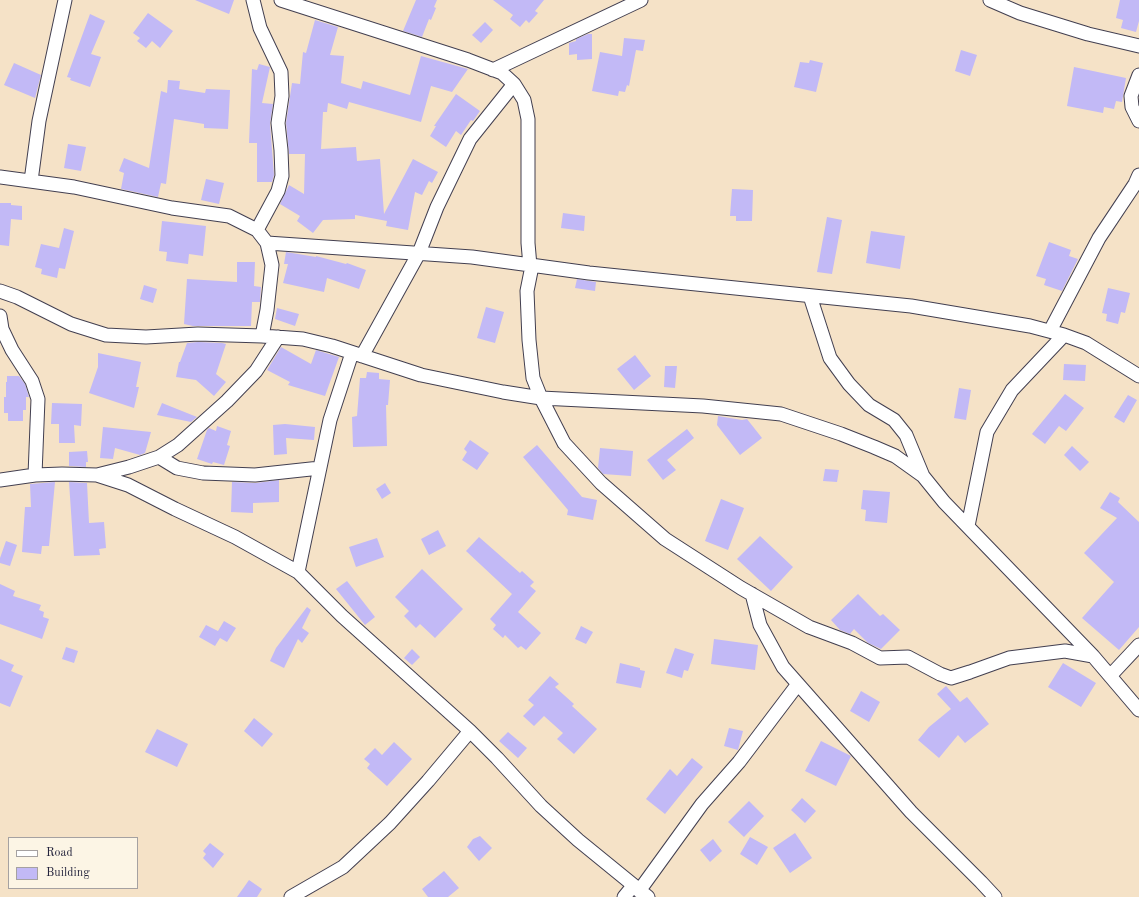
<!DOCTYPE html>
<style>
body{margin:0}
#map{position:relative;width:1139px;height:897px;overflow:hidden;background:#f5e2c7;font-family:"Old Standard TT",serif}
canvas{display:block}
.legend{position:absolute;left:8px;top:837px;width:130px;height:52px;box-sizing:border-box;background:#fcf5e5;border:1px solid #a5a1a1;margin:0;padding:5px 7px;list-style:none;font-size:12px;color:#22223b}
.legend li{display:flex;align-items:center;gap:8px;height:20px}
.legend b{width:20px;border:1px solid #a5a1a1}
</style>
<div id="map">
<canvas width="1139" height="897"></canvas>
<ul class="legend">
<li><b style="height:5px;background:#fff"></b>Road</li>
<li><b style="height:11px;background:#c2b9f6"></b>Building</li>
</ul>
</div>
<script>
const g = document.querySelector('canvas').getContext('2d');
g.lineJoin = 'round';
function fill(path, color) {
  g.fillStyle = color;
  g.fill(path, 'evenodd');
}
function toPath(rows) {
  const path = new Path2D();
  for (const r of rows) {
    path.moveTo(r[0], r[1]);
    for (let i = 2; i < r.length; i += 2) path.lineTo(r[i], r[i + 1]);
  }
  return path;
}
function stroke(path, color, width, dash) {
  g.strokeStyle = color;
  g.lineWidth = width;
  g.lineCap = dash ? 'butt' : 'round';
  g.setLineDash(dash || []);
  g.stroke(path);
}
const building = toPath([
 [195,0,234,0,229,14],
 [416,0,437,0,434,7,436,8,431,20,429,19,422,37,403,31],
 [493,0,544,0,535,11,538,13,529,23,526,20,520,27,510,19,513,15],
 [1120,0,1139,0,1139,21,1136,32,1121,28,1123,20,1116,18],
 [148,13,173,31,160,48,152,41,146,48,137,41,140,38,133,33],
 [90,14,105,21,91,54,101,57,90,87,70,80,71,78,67,77],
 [315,20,338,27,330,55,344,56,341,83,361,89,363,81,410,95,421,56,468,69,452,92,431,86,421,122,349,102,347,109,328,103,327,112,323,112,321,149,356,147,357,161,380,159,384,214,413,159,438,172,432,183,429,181,422,195,415,192,408,230,386,226,387,221,355,215,355,219,323,220,313,233,297,221,300,216,280,204,289,185,304,194,305,154,289,154,286,123,292,83,300,84,303,52,306,53],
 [485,22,493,30,481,43,472,35],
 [588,34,592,34,592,59,577,60,577,54,569,55,569,43,576,41,576,39],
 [624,38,645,40,643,51,636,50,629,86,627,85,625,92,619,91,618,96,592,91,600,52,622,56],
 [961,50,977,55,970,76,955,71],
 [810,60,823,63,816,92,794,87,800,62,809,63],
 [14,63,41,75,35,98,4,85],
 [259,64,270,67,262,103,273,104,270,124,274,175,272,182,257,182,257,143,249,143,252,69,257,70],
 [1074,67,1126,78,1122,102,1116,101,1114,109,1104,107,1103,113,1067,106],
 [168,80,180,81,179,89,205,93,206,89,230,90,228,129,204,128,204,124,174,119,166,184,161,183,158,197,121,189,124,173,119,171,124,158,149,168,161,91,167,93],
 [456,94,480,111,473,121,471,120,461,135,456,131,446,147,430,136,436,126,434,126],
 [68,144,86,147,81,171,64,168],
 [206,179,224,183,219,204,201,200],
 [732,189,753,190,752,221,736,221,736,216,730,216],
 [0,203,11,203,11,205,22,206,22,220,11,219,9,246,0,245],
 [563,213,585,216,584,231,561,228],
 [827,217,842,220,832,274,817,272],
 [162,221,206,226,203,256,189,254,188,264,166,261,167,252,159,251],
 [64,228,74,231,65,269,59,268,57,278,41,274,42,269,35,267,41,244,59,248],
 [871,231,905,236,900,269,866,263],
 [1049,242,1071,250,1069,256,1078,259,1062,291,1044,285,1046,279,1036,276],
 [286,252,316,257,316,256,346,264,347,263,366,270,359,289,327,278,324,292,283,283,288,264,284,264],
 [237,262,255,262,254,286,261,287,260,302,252,302,251,326,193,326,184,324,187,279,237,282],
 [577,279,596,282,595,291,575,288],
 [144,285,157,289,153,303,140,299],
 [1108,288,1130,293,1125,313,1121,312,1118,324,1106,321,1107,314,1102,313],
 [486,307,504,312,495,343,477,338],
 [277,308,299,314,295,326,275,319],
 [198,342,222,343,226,344,216,374,226,382,214,396,196,380,176,377,179,362,180,362,187,343],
 [281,347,311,364,316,350,339,357,325,396,288,385,290,382,267,370],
 [98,353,141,362,136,387,139,387,134,408,89,393,98,367],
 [635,355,651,376,634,390,617,369],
 [1064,364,1086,365,1085,381,1063,380],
 [665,366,677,366,675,388,664,387],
 [367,372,379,373,379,379,390,380,388,405,386,405,387,446,353,447,352,417,357,416,360,378,366,378],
 [7,376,19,376,25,384,29,397,26,397,26,410,23,410,23,421,8,421,8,413,4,413,4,397,6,397,6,382,7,382],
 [959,388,971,390,966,420,954,418],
 [1065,394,1084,408,1066,431,1059,426,1045,444,1032,434],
 [1128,395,1137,400,1124,423,1114,417],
 [52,403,82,404,81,426,74,425,75,443,59,443,59,424,51,424],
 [162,403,197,417,191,422,157,415],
 [718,416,742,420,747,419,762,438,740,455,717,425],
 [285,424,315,427,314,440,286,438,287,454,274,455,273,425],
 [217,426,231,431,227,445,230,446,224,465,213,462,212,464,197,459,207,430,209,428,216,431],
 [103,427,151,432,145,453,140,455,115,448,113,459,100,458],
 [687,429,694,438,667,460,676,470,663,480,647,460],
 [470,440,489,453,477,470,462,460,467,452,464,449],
 [537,445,582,497,597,500,593,520,567,515,568,510,523,457],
 [1072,446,1089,462,1080,471,1064,455],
 [600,448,633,451,631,476,603,474,598,468],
 [87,451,88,462,86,462,86,467,69,466,69,452],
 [825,469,839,470,837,482,823,481],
 [279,480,279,502,253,503,253,513,231,512,232,482,256,483],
 [55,482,49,546,42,546,41,554,22,552,25,507,31,507,30,484],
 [69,482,87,483,89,523,104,522,106,548,99,549,100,555,74,556],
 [385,483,391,493,382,499,376,489],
 [863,490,890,492,887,523,865,521,866,510,861,509],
 [1110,492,1120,498,1118,502,1139,522,1139,627,1119,650,1082,618,1114,582,1084,553,1117,518,1100,508],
 [721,499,744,508,728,550,705,541],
 [438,530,446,546,429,555,421,539],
 [760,536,793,567,771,591,737,559],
 [479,537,520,573,522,571,534,582,530,586,536,591,518,612,541,633,526,650,521,646,518,648,505,635,503,638,493,629,496,625,490,619,512,594,466,551],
 [377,538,384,557,356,567,349,547],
 [6,541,17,545,10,566,0,563,0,558],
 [422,569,463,609,435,638,420,624,416,628,404,616,409,611,395,597],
 [347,581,375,617,365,625,336,589],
 [0,584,15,591,13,596,41,605,39,610,44,612,43,617,49,619,42,639,0,624],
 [858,594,880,616,883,614,900,630,881,649,868,643,854,629,850,634,840,630,831,620],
 [307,607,311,610,302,628,309,633,302,643,298,639,284,668,270,661,276,648],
 [224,621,236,628,227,642,220,638,215,646,199,637,206,625,218,631],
 [581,626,593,632,586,644,575,639],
 [714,639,758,645,755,670,711,664],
 [66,647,78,651,74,663,62,659],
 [675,648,694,654,688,671,684,670,682,678,666,673],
 [412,649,420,657,412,665,404,658],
 [0,659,14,665,11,671,23,676,10,707,0,703],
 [620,663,640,668,640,670,645,671,641,688,616,683],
 [1063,663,1096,683,1081,707,1048,687],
 [550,676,559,684,555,687,574,704,572,706,597,729,574,754,557,739,563,733,544,716,534,726,523,716,534,705,528,700],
 [946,686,960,702,967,697,989,724,965,743,958,735,939,758,918,740,929,727,951,709,937,694],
 [861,691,880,702,869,722,850,711],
 [254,718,273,734,262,747,244,731],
 [729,728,743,731,738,750,724,746],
 [157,729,188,744,177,767,145,752],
 [508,732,527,748,518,758,499,741],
 [821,741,851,756,836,786,805,771],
 [394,742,412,759,387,786,367,768,370,764,364,759,375,748,382,755],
 [692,758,703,767,665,814,646,799,670,769,677,776],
 [802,798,816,811,805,823,791,810],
 [749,801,764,816,744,837,728,822],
 [795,833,812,858,790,873,773,848],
 [480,836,492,848,479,861,467,847,473,839],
 [750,837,768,847,757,865,740,854],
 [713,839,722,851,710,862,700,850],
 [210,843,224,854,213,868,203,858,206,854,203,851],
 [444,871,459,888,448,897,428,897,422,889],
 [249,880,262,889,257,897,237,897]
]);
const minor = toPath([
 [253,0,260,28,281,72,282,96,278,123,281,150,282,176,278,191,257,230],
 [281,0,468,60,502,73,514,84,524,100,528,119,528,243,530,266],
 [990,0,1020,13,1088,34,1139,46],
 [493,70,641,0],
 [1139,75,1131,96,1132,107,1139,121],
 [0,177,74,187,172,208,229,216,257,230,267,243,272,265,267,310,262,336],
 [31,181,39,121,65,0],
 [267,243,472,257,589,273,911,306,1030,326,1064,335,1086,343,1139,376],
 [532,266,527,291,529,340,533,378,541,398,564,443,601,483,665,539,741,588,809,627,852,643,880,658,908,657,940,674,951,678,970,672,1009,658,1065,651,1093,656],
 [0,291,17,297,71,324,106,335,146,337,198,334,262,336,303,339,332,346,421,375,503,392,541,398,703,406,781,414,841,434,874,447,895,456,923,476],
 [810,296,830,358,849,384,869,405,894,420,906,435,923,476,944,502,1093,656,1139,710],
 [0,316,2,329,12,350,32,381,38,399,35,475],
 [1050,331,1099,238,1135,184,1139,175],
 [362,356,419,253,437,207,470,139,514,84],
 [159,457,177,468,203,473,255,475,320,468],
 [97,475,129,467,159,457,178,445,227,401,256,371,278,337],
 [0,480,35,475,62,474,97,475,128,485,175,509,235,537,298,572,342,616,470,731,497,758,541,806,578,840,648,897],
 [968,526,987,432,1012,390,1064,335],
 [298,572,330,420,352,353],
 [752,594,760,625,783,667,911,812,981,882,995,897],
 [1110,676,1139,645],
 [639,891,702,804,739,762,798,684],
 [291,897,343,867,390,823,428,781,470,731],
 [624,897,633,886]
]);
fill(building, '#c2b9f6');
stroke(minor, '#423f50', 15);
stroke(minor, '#fff', 13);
</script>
